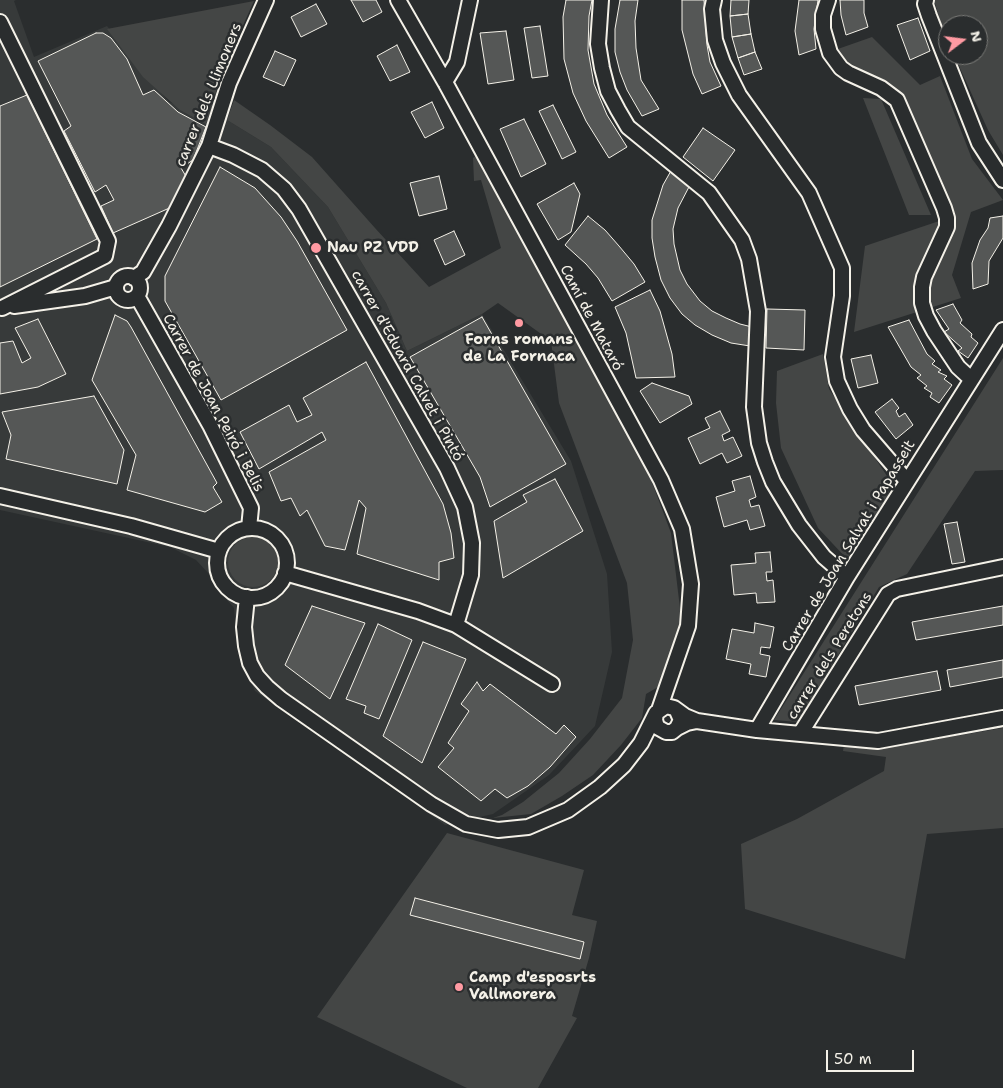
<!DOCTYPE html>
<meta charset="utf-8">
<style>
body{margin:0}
#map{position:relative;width:1003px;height:1088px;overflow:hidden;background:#2a2d2e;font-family:"Shantell Sans",sans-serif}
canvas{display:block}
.north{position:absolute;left:938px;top:15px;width:50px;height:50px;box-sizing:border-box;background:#2a2d2e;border:1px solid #7b7b78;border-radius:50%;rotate:75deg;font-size:14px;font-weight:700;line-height:20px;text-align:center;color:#f4f1e8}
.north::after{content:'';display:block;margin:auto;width:18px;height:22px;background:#ff9aa2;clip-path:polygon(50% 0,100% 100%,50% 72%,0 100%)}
.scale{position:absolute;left:826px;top:1050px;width:88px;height:22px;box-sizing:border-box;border:2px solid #f4f1e8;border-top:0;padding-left:6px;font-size:15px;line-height:18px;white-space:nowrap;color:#f4f1e8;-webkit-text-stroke:4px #2a2d2e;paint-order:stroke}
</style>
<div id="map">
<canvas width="1003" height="1088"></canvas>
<div class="north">N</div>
<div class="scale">50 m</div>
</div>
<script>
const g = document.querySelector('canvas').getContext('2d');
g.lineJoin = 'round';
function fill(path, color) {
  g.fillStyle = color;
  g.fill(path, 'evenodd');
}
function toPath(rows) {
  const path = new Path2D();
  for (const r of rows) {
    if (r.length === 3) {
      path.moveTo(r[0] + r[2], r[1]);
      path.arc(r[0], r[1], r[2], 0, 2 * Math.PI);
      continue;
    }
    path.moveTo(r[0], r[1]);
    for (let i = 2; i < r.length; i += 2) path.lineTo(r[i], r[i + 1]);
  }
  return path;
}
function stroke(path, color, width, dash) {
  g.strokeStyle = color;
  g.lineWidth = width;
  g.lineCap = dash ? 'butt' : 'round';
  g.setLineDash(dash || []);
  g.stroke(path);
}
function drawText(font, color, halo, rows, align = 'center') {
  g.font = font + ' "Shantell Sans",sans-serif';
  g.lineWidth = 5;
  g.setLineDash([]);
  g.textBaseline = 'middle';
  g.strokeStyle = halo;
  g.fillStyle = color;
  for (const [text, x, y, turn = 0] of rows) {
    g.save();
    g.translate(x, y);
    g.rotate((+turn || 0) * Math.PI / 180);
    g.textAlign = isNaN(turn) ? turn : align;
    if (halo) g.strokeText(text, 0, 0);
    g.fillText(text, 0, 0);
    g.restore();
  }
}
const built = toPath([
 [0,0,16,0,14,1,34,57,107,26,169,102,227,120,271,147,328,207,386,303,407,351,482,314,571,461,607,574,612,652,595,726,549,775,493,814,445,825,255,691,238,652,234,608,221,593,209,574,196,560,170,547,0,510]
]);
const green = toPath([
 [934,0,1003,0,1003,155,988,130,954,55,978,55,978,25,948,25,948,42,943,30],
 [254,1,220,76,208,125,180,110,143,77,107,29],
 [872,37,920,85,940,76,972,159,1003,200,971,212,952,275,961,298,854,332,865,246,954,216,902,95,884,80,855,70,835,50],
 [863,98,881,99,931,215,909,215],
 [234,100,270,125,312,157,375,228,429,287,501,248,481,180,474,181,473,158,477,155,641,453,671,533,682,625,665,683,646,694,642,718,621,745,593,775,562,796,531,814,493,818,502,815,523,802,559,773,590,739,622,698,633,640,627,583,559,403,551,341,498,303,482,314,407,351,386,303,328,207,271,147,227,120],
 [823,354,829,389,891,482,887,501,847,559,818,528,781,448,776,403,777,371],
 [1003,358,1003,470,975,471,907,574,879,587,798,722,774,720],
 [253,562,25],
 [1003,728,1003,828,927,834,905,959,745,909,741,844,797,819,884,771,886,757,843,751,844,745,891,747],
 [447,833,584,870,572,915,597,921,589,958,572,1016,577,1018,538,1088,467,1088,317,1017]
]);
const building = toPath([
 [351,0,376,0,382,12,363,22,351,0],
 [566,0,592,0,589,16,588,50,594,84,607,115,627,147,609,158,586,121,573,93,564,59,563,17,566,0],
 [620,0,638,0,635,21,636,48,641,80,659,109,642,116,627,90,620,72,615,52,615,29,620,0],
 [682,0,704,0,707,45,710,62,721,86,702,94,693,74,682,30,682,0],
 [731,0,749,0,748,14,730,16,731,0],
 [799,0,818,0,814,29,816,49,799,55,795,31,799,0],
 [840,0,864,0,864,13,868,27,846,35,841,15,840,0],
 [316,4,327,24,301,37,291,17,316,4],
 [748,14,751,34,732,37,730,16,748,14],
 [918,18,930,51,910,60,897,25,918,18],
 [540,26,548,76,532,78,524,28,540,26],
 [506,31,514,80,488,84,480,33,506,31],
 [96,33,103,33,111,38,127,59,143,95,154,90,178,112,206,127,193,160,181,168,187,178,174,206,113,233,101,206,114,200,106,185,95,192,64,131,71,126,38,61,96,33],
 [751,34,755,52,738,58,732,37,751,34],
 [397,45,410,72,390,81,377,56,397,45],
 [275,51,296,60,284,86,263,77,275,51],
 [755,52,762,69,744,75,738,58,755,52],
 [27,95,97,239,0,287,0,106,27,95],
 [432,102,444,128,425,138,411,112,432,102],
 [553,105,576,152,562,159,539,111,553,105],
 [524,119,546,164,521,177,500,129,524,119],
 [703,128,735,150,713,181,683,157,703,128],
 [220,167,255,188,281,217,297,241,347,330,221,400,165,301,165,276,220,167],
 [672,169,690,185,678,208,673,229,674,244,680,270,687,284,700,301,712,311,726,318,740,324,752,327,750,346,731,343,712,335,695,325,682,314,670,298,661,280,655,257,652,238,652,220,663,185,672,169],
 [439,176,447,209,419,216,410,183,439,176],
 [574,183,580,194,571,232,558,240,537,204,574,183],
 [588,216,605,230,619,246,634,264,645,282,612,301,598,278,586,264,565,245,588,216],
 [1003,216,1003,238,989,261,988,284,973,289,972,263,980,240,988,228,990,218,1003,216],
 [454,231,465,255,445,265,434,240,454,231],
 [650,290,660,311,672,354,675,377,636,378,626,333,615,307,650,290],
 [953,304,962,320,960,323,972,334,971,337,978,343,968,358,958,351,962,348,944,332,949,329,936,310,953,304],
 [767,309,805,310,804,350,766,348,767,309],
 [115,315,127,321,131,327,217,483,213,487,222,502,205,512,127,490,136,455,92,380,115,315],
 [482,317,566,464,490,507,480,477,410,357,482,317],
 [38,319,66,374,38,387,0,394,0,343,13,341,22,363,31,358,15,328,38,319],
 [909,320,927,354,935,361,932,364,941,370,938,372,947,376,944,379,952,385,939,403,930,397,932,393,924,388,927,386,917,378,921,375,911,367,888,327,909,320],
 [871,355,878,383,858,388,851,359,871,355],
 [366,362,443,504,451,533,454,558,439,562,439,580,357,554,366,508,359,500,345,550,325,546,307,510,300,516,291,498,281,501,269,472,326,440,322,432,259,469,240,432,289,405,297,422,312,415,303,398,366,362],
 [652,383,689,396,692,404,660,423,640,391,652,383],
 [94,396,124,450,117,484,6,459,11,435,2,412,94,396],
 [892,399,899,408,896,411,899,417,905,413,913,425,896,439,875,412,892,399],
 [720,411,730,431,722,435,724,441,733,437,742,456,727,463,722,453,700,464,688,438,710,428,705,418,720,411],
 [750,476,756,497,749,500,751,507,759,505,765,526,750,530,747,520,724,527,716,497,735,491,732,481,750,476],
 [555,479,583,531,503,578,494,521,527,502,523,495,555,479],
 [957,522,965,562,952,564,944,524,957,522],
 [770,552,772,572,766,572,767,581,773,580,775,602,757,603,756,593,734,595,731,565,756,563,755,553,770,552],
 [312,606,365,623,330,699,285,665,312,606],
 [1003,606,1003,625,916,640,912,622,1003,606],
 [755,623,774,627,770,648,761,647,760,654,770,656,766,677,749,674,751,664,726,659,732,629,754,633,755,623],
 [378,624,412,640,379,719,364,713,366,706,346,699,378,624],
 [423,642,466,659,422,763,383,736,423,642],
 [1003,660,1003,677,950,687,947,670,1003,660],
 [937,671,941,690,859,705,855,686,937,671],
 [477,682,483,691,490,684,556,734,564,725,576,737,550,767,528,786,507,798,495,789,481,801,438,767,454,748,448,743,469,711,461,704,477,682],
 [415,898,584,942,580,959,410,915,415,898]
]);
const minor = toPath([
 [398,0,445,82,661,480,682,529,691,584,688,626,659,710],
 [601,0,598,44,602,68,608,91,618,110,628,127,709,193,742,240,749,259,758,311,754,407,759,443,765,462,773,482,799,525,824,557,847,577],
 [714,0,712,9,715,40,723,63,739,95,809,193,842,268,842,296,833,357,837,381,850,409,863,430,907,481],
 [828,0,823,15,823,29,830,53,841,68,848,73,881,88,897,100,944,208,947,218,947,227,924,277,922,287,922,303,926,316,934,331,958,367,971,379],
 [926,0,925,4,929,16,979,143,1003,180],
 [0,22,108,241,105,256,2,308],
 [445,82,457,62,470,0],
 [209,146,233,155,262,170,284,189,299,209,447,468,465,507,472,543,471,575,456,625],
 [128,288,12],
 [134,278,143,272,169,226,209,146,229,83,266,0],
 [137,296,210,425,251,508,249,528],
 [14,306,85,296,116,287],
 [0,496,131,526,219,551],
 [252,563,35],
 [285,573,418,611,456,625,552,684],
 [247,597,244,627,246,646,250,663,257,676,267,687,281,699,431,804,466,824,498,830,528,827,568,810,600,787,624,765,641,743,656,713],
 [677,711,681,720,677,728,672,732,666,732,657,727,655,720,656,713,666,706,674,708,685,716,697,721],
 [677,728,687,723,697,721,757,730,878,741,1003,718],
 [757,730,847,577,1003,330],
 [800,734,888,594,897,589,1003,567]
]);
const markers = [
 [316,248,6,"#ff9aa2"],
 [519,323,5,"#ff9aa2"],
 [459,987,5,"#ff9aa2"]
];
const streetNames = [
 ["carrer dels Llimoners",209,95,-68],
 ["Camí de Mataró",591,318,62],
 ["carrer d'Eduard Calvet i Pintó",407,366,61],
 ["Carrer de Joan Peiró i Belis",213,403,62],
 ["Carrer de Joan Salvat i Papasseit",849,546,-59],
 ["carrer dels Peretons",830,656,-58]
];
const poiNames = [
 ["Nau PZ VDD",327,248],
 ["Forns romans",519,340,"center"],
 ["de La Fornaca",519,357,"center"],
 ["Camp d'esposrts",469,978],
 ["Vallmorera",469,995]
];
fill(built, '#373a3a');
fill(green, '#444645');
fill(building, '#555756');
stroke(building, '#f4f1e8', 1);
stroke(minor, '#f4f1e8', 18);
stroke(minor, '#2a2d2e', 14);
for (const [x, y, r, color] of markers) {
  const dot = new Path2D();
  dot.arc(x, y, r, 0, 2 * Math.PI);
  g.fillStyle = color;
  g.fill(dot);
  stroke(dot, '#2a2d2e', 2);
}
drawText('15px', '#f4f1e8', '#2a2d2e', streetNames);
drawText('bold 15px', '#f4f1e8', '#2a2d2e', poiNames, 'left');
</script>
